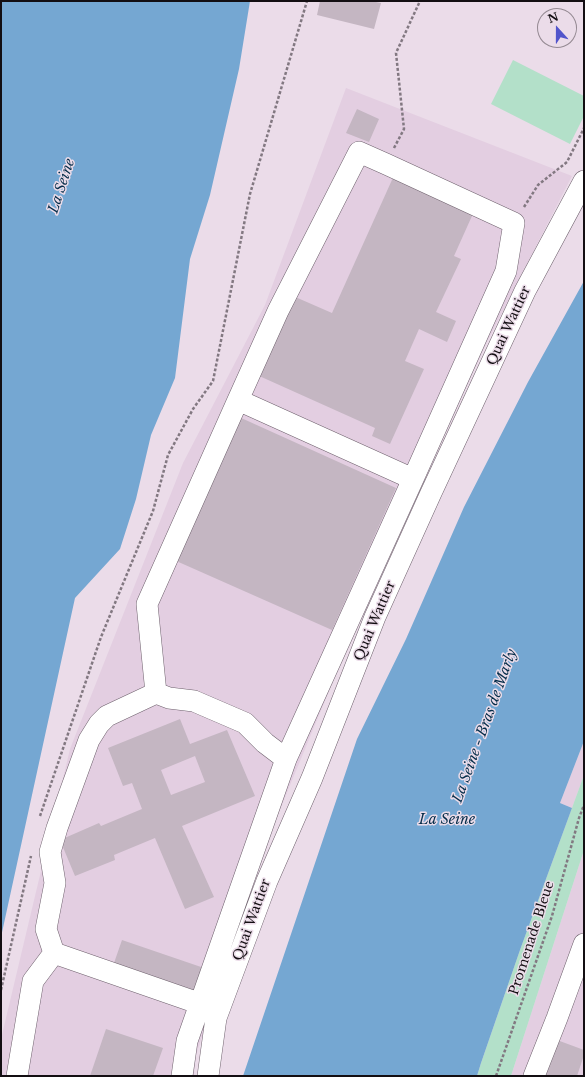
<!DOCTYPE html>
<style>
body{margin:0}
#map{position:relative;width:585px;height:1077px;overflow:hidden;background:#ebdce9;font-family:"Libre Baskerville",serif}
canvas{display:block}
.frame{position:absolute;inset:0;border:2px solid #130e12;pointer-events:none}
.north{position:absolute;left:537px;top:8px;width:40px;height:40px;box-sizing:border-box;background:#ebdce9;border:1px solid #958a93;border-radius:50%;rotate:339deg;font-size:11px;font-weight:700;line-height:16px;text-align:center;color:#130e12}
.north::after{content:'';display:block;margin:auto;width:14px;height:18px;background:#5154cb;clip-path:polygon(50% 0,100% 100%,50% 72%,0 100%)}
</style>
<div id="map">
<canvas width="585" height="1077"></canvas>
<div class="frame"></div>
<div class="north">N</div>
</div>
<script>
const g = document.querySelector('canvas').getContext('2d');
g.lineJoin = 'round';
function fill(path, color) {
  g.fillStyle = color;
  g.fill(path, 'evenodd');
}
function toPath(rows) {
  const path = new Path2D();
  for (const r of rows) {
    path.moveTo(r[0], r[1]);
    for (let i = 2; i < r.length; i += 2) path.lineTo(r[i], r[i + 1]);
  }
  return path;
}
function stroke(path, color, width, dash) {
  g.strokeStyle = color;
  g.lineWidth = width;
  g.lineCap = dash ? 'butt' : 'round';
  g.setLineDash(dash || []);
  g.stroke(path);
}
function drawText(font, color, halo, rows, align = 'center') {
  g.font = font + ' "Libre Baskerville",serif';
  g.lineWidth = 3;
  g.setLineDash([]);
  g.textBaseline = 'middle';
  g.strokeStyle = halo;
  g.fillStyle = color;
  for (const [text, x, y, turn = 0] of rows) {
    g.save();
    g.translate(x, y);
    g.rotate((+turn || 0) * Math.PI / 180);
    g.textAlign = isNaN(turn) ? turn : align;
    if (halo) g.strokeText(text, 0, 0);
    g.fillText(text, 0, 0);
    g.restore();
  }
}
const built = toPath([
 [346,88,572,176,487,342,353,633,267,841,196,1055,194,1076,1,1076,1,1039,70,749,183,463,265,305],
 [584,741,584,775,572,808,560,803],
 [584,850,584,1076,511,1076]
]);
const green = toPath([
 [513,60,584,96,584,116,570,144,491,104],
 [584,775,584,850,511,1076,477,1076,481,1063,520,950]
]);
const water = toPath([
 [1,1,250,1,239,69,210,195,190,259,175,378,151,435,136,499,120,549,75,598,1,937],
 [584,281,584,741,560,803,572,808,520,950,481,1063,477,1076,243,1076,357,739,406,639,464,507,528,382]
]);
const building = toPath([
 [320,1,371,1,381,3,374,29,317,15],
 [357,109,379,119,369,142,346,133],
 [396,171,476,207,454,256,461,259,436,312,456,321,447,342,419,329,405,361,424,369,390,444,372,436,375,428,257,375,293,296,332,313],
 [239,417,396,488,332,630,174,560],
 [180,719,190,744,227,730,255,796,182,826,214,897,185,909,155,838,114,855,115,860,75,876,60,840,99,823,101,826,142,809,132,783,123,786,108,748],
 [195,756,205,782,171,795,161,770],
 [122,940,204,968,196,991,114,963],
 [106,1029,163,1048,153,1076,90,1076],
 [557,1040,584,1050,584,1055,577,1076,544,1076]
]);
const path = toPath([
 [394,148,404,129,396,53,420,1],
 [524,207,538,185,567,162,584,128],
 [40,816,101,637,153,511,168,455,193,409,213,381,250,194,307,1],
 [1,990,31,856],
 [496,1076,552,916,579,818,584,805]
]);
const minor = toPath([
 [238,400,278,311,359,152,386,164,514,223,506,271,413,479],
 [156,693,147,604,238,400,413,479,286,759,187,1041,182,1076],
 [54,953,46,929,55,883,50,852,57,828,89,740,99,724,107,716,156,693,169,698,194,701,245,723,265,743,286,759],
 [54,953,201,1004],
 [17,1076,33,981,54,953],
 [208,1076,216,1018,267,881,312,778,375,617,431,493,525,291,584,181],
 [534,1076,557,1018,584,944]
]);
const streetNames = [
 ["Quai Wattier",509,326,-65],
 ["Quai Wattier",375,621,-67],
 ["Quai Wattier",252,920,-70],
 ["Promenade Bleue",532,938,-72]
];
const waterNames = [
 ["La Seine",62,186,-72],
 ["La Seine - Bras de Marly",485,726,-70],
 ["La Seine",447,820]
];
fill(built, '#e3cee1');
fill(green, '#b3e0c9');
fill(water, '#75a7d2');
fill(building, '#c4b6c2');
stroke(minor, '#6e616d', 22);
stroke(path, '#827881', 2.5, [3, 2]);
stroke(minor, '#fff', 21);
drawText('13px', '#130e12', '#ebdce9', streetNames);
drawText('italic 14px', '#052d4a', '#ebdce9', waterNames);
</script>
